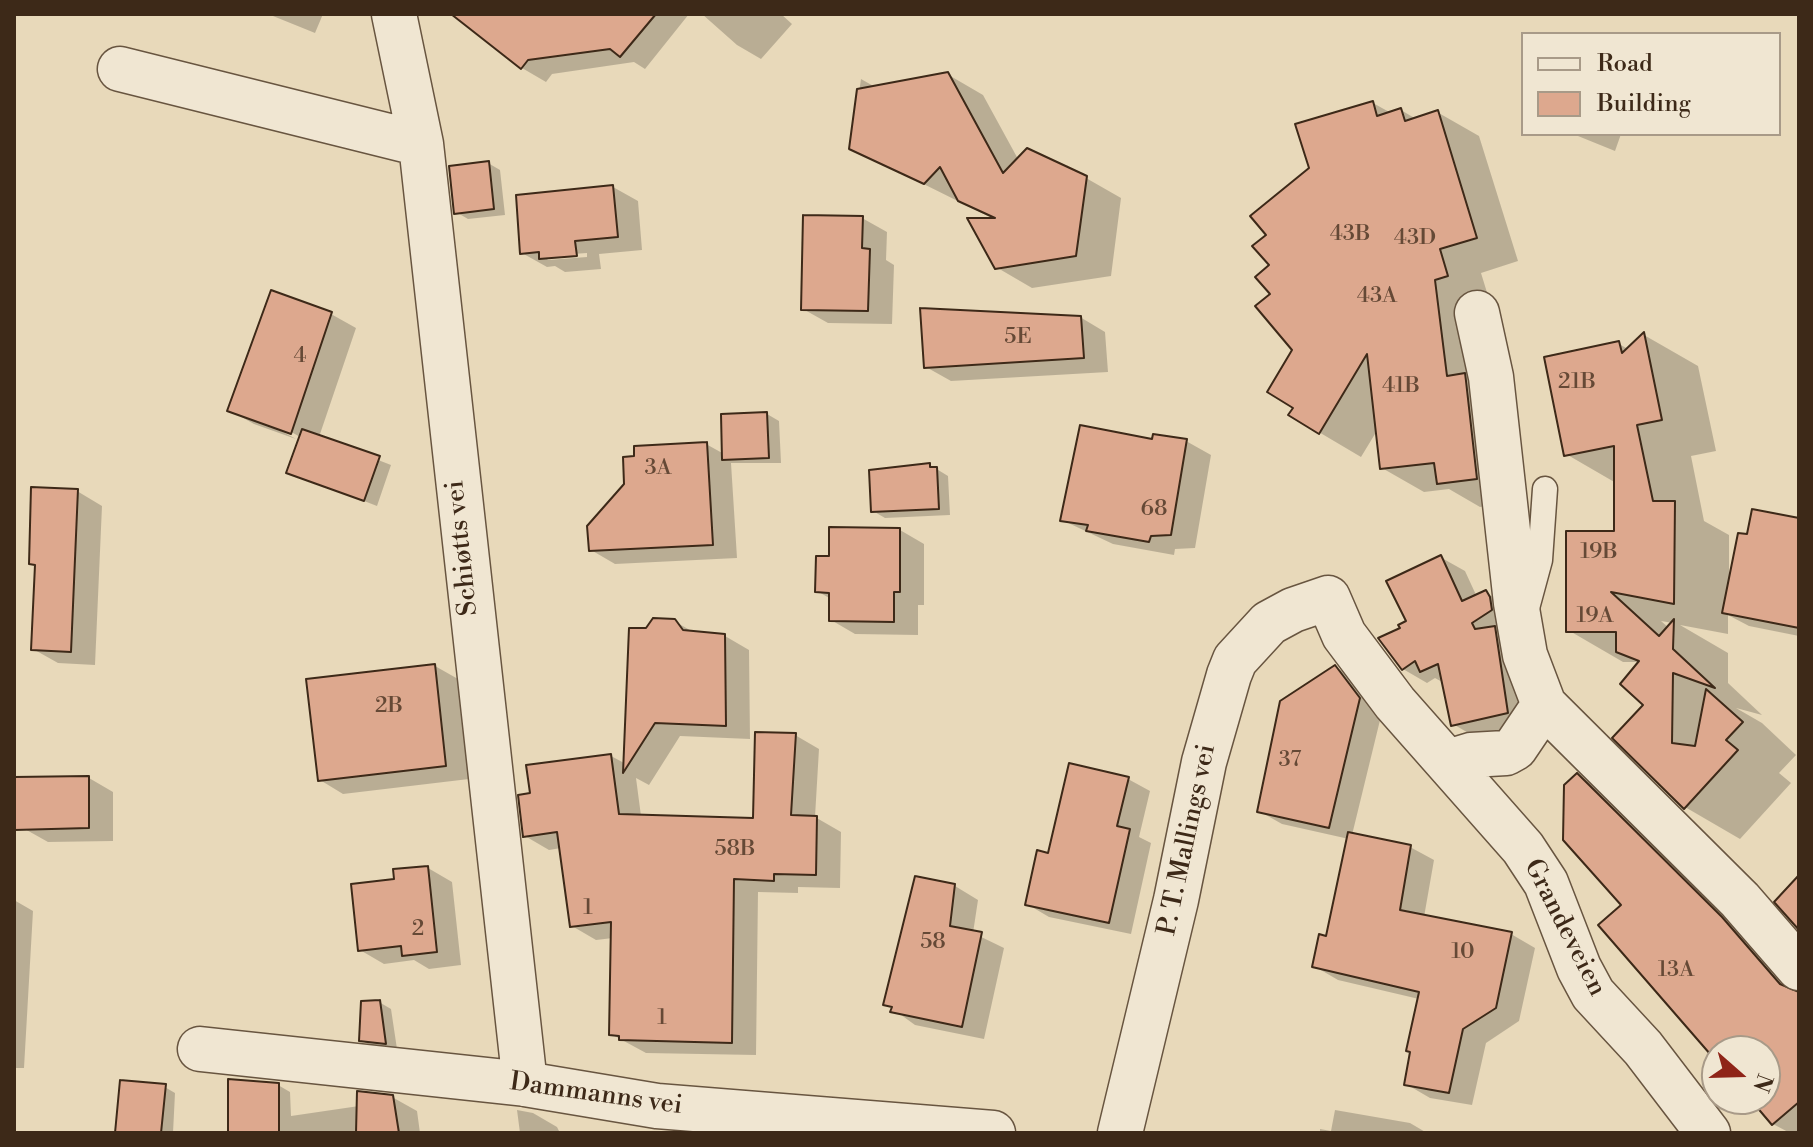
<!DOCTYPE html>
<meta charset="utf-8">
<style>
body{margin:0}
#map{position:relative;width:1813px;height:1147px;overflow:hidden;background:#e8d9ba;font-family:"Libre Bodoni",serif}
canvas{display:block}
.frame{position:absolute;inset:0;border:16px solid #3d2918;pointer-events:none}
.legend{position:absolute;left:1521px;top:32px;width:260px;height:104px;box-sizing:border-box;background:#f0e6d2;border:2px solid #a89a88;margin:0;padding:10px 14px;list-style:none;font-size:24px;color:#3d2918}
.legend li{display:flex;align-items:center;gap:16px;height:40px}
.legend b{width:40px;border:2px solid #a89a88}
.north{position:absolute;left:1701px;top:1035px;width:80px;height:80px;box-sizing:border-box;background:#f0e6d2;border:2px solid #a89a88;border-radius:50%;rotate:110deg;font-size:22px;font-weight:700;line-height:32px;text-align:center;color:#3d2918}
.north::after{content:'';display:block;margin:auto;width:28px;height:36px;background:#8f2418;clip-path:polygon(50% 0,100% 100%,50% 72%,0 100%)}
</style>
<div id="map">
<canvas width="1813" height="1147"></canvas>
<div class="frame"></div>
<ul class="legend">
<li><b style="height:10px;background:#f0e6d2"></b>Road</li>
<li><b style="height:22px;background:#dda88e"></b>Building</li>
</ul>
<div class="north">N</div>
</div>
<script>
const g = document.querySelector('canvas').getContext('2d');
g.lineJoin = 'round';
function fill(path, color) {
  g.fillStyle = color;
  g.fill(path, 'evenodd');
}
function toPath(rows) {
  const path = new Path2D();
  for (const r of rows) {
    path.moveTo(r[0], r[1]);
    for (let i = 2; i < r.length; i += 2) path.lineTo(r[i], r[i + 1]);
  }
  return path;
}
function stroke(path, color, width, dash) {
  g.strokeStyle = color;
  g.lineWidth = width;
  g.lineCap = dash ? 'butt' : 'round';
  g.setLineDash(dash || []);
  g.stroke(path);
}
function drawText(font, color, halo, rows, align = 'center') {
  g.font = font + ' "Libre Bodoni",serif';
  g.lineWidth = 8;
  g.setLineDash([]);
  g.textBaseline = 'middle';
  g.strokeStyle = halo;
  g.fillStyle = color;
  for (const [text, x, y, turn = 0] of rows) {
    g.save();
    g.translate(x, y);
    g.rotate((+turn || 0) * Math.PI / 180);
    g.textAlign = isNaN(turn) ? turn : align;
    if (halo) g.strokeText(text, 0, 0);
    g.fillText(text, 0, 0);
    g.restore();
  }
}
const shadow = toPath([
 [268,14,323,14,315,33],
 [470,14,689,14,645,69,634,62,552,74,546,82,522,68],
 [702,14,781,14,792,24,761,59,737,45],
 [947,74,983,95,1018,159,1086,178,1121,198,1111,276,1032,288,996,267,996,220,851,148,861,79,891,96],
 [1373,103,1391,113,1401,110,1416,119,1437,112,1479,136,1518,261,1481,273,1489,299,1518,502,1480,507,1449,489,1424,492,1382,468,1378,429,1361,457,1290,415,1296,407,1295,350,1272,295,1269,235,1311,168],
 [1573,134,1621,134,1615,151],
 [488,163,500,170,505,215,468,219,456,212],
 [613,187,638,201,642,250,599,254,601,269,565,272,555,266,547,267,522,253],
 [587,253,587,257,548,260,544,256],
 [862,218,887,232,886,260,894,265,892,324,828,323,803,309],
 [331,314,356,328,319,437,391,465,377,506,289,472,300,437,283,427,281,431,296,439,254,424,229,410],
 [1080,317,1105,332,1108,372,951,381,926,367],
 [1644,335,1698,366,1716,451,1691,456,1704,521,1729,535,1729,580,1748,537,1799,521,1799,636,1749,626,1728,615,1728,634,1680,625,1728,653,1728,683,1762,715,1736,708,1762,723,1796,755,1779,773,1791,783,1740,839,1685,807,1645,705,1641,662,1623,662,1568,630,1616,533,1616,483,1566,454,1619,344,1628,349],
 [1661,621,1673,623,1669,628],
 [767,414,779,421,781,463,731,463,737,558,615,564,591,550,626,484,706,444,724,454],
 [1153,441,1186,441,1211,455,1195,548,1175,549,1174,555,1113,544,1062,520],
 [930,465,948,476,950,515,885,518,873,511,893,467],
 [77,491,102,506,95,665,58,663,33,649,37,567,31,563],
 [900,530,924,544,924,605,918,605,918,635,855,634,831,620,831,599,817,591,831,558],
 [1440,557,1465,571,1477,597,1486,593,1511,607,1534,724,1477,738,1453,724,1444,683,1435,678,1427,683,1403,669,1403,629],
 [674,621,695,633,725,636,749,650,750,739,680,736,649,785,636,778,641,816,755,820,795,735,819,749,815,817,841,832,840,888,798,887,798,893,758,892,756,1055,646,1053,611,1034,613,938,596,940,572,926,561,848,549,850,525,836,532,795,611,756,626,764,647,630],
 [435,666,458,679,469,779,343,794,320,780],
 [1335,667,1358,680,1382,712,1352,835,1410,847,1434,860,1424,917,1511,934,1535,948,1519,1021,1486,1043,1472,1105,1430,1098,1406,1084,1419,999,1338,980,1314,966,1328,938,1349,839,1282,824,1259,811],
 [1578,776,1631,807,1799,976,1799,1133,1790,1133,1773,1124,1752,1099,1765,1099,1765,1051,1717,1051,1717,1059,1624,905],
 [89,778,113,792,113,841,48,842,23,828],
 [1128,779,1150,791,1139,837,1151,843,1131,934,1049,917,1027,904,1050,855],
 [428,868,452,882,461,965,429,969,414,960,384,964,360,950,397,881],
 [916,878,955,886,978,900,973,933,1004,948,984,1039,915,1025,886,1004],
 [14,900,33,911,24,1068,14,1068],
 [379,1002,391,1009,397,1049,373,1047,361,1040],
 [278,1085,290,1092,291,1116,359,1106,392,1097,417,1111,420,1133,230,1133],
 [163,1086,175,1093,173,1133,117,1133],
 [517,1110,533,1113,557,1127,560,1133,520,1133],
 [1335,1110,1410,1123,1427,1133,1320,1133,1320,1129,1331,1131]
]);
const building = toPath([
 [451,14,656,14,620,57,610,49,528,60,521,69,451,14],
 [948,72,1003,173,1027,148,1087,176,1076,256,995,269,967,218,995,218,958,201,940,167,924,184,849,149,857,89,948,72],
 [1373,101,1377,116,1401,108,1405,121,1438,110,1477,238,1440,249,1448,276,1435,280,1447,376,1465,373,1466,381,1477,479,1437,484,1434,463,1380,469,1367,354,1319,434,1288,415,1293,408,1267,392,1292,350,1255,306,1270,294,1255,277,1269,265,1252,246,1266,235,1250,216,1309,168,1295,124,1373,101],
 [489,161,494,209,454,214,449,166,489,161],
 [613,185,618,237,575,241,577,256,539,259,539,252,520,254,516,195,613,185],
 [803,215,863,216,862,248,870,249,868,311,801,310,803,215],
 [271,290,332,312,291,434,227,411,271,290],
 [920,308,1081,316,1084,358,924,368,920,308],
 [1644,332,1662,420,1637,425,1653,501,1675,501,1674,604,1611,592,1659,636,1674,619,1673,649,1715,688,1673,673,1672,743,1695,746,1706,689,1743,722,1726,740,1738,750,1684,809,1612,738,1643,705,1620,684,1639,661,1616,652,1616,632,1566,632,1566,531,1614,531,1614,446,1564,456,1544,357,1619,341,1622,353,1644,332],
 [767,412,769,458,722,460,721,414,767,412],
 [1080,425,1152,439,1153,434,1187,439,1171,535,1151,536,1149,542,1086,531,1088,525,1060,521,1080,425],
 [302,429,380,456,364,501,286,473,302,429],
 [707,442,713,545,589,551,587,526,624,484,623,457,634,456,634,446,707,442],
 [930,463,930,467,937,467,939,509,871,512,869,470,930,463],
 [31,487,78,489,71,652,31,650,35,565,29,564,31,487],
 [1752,509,1799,518,1799,628,1722,613,1738,533,1747,534,1752,509],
 [829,527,900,528,900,592,894,592,894,622,829,621,829,593,815,592,816,556,829,556,829,527],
 [1441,555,1462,601,1486,590,1490,597,1492,610,1472,623,1475,629,1495,626,1508,713,1451,726,1438,664,1420,672,1415,661,1402,670,1378,638,1400,628,1398,625,1406,621,1386,581,1441,555],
 [653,618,675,619,683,630,725,634,726,726,655,723,623,773,629,628,646,628,653,618],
 [435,664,446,766,318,781,306,679,435,664],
 [1335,665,1360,698,1329,828,1257,812,1280,701,1335,665],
 [755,732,796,733,791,815,817,816,816,875,774,874,774,881,734,879,732,1043,619,1040,619,1036,609,1035,611,922,570,927,557,832,523,837,518,795,530,793,526,765,611,754,619,814,753,818,755,732],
 [1069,763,1129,777,1117,826,1130,829,1109,923,1025,905,1037,850,1048,853,1069,763],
 [1577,773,1722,917,1780,984,1799,992,1799,1102,1772,1125,1750,1099,1765,1099,1765,1051,1717,1051,1717,1062,1598,925,1621,905,1563,840,1564,785,1577,773],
 [89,776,89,828,14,830,14,777,89,776],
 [1348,832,1411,845,1400,910,1512,932,1496,1008,1463,1029,1449,1093,1404,1085,1410,1052,1406,1051,1419,992,1312,967,1319,934,1326,936,1348,832],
 [428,866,437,952,402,956,401,946,358,951,351,884,394,879,393,869,428,866],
 [1799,875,1799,930,1774,902,1799,875],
 [915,876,955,884,950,926,982,932,962,1027,890,1012,892,1007,883,1005,915,876],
 [380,1000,386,1044,359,1041,361,1001,380,1000],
 [228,1079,279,1083,279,1133,228,1133,228,1079],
 [120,1080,166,1084,161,1133,115,1133,120,1080],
 [357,1091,393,1095,399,1133,356,1133,357,1091]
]);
const service = toPath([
 [1527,608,1540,560,1545,489]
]);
const minor = toPath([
 [394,14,421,144,525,1084],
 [120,69,421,144],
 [1477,313,1491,377,1516,603,1525,655,1544,705,1740,900,1799,968],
 [1448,762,1471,755,1506,753,1515,748,1544,705],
 [200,1049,525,1084,657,1106,993,1133],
 [1120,1133,1176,900,1204,762,1229,675,1235,660,1269,623,1293,610,1328,598,1344,635,1395,703,1523,848,1546,883,1579,968,1593,994,1643,1048,1708,1133]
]);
const numberNames = [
 ["43B",1350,235],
 ["43D",1415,239],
 ["43A",1377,297],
 ["5E",1018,338],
 ["4",300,357],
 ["21B",1577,383],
 ["41B",1401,387],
 ["3A",658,469],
 ["68",1154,510],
 ["19B",1599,553],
 ["19A",1595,617],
 ["2B",389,707],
 ["37",1290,761],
 ["58B",735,850],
 ["1",588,909],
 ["2",418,930],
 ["58",933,943],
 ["10",1463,953],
 ["13A",1676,971],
 ["1",662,1019]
];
const streetNames = [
 ["Schiøtts vei",463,548,-96],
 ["P. T. Mallings vei",1188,840,-78],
 ["Grandeveien",1564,928,63],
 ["Dammanns vei",596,1095,8]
];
fill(shadow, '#0003');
fill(building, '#dda88e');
stroke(building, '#3d2918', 2);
stroke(service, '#685540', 27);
stroke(minor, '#685540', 47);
stroke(service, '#f0e6d2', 24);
stroke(minor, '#f0e6d2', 44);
drawText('22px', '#654936', null, numberNames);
drawText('26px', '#3d2918', '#f0e6d2', streetNames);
</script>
